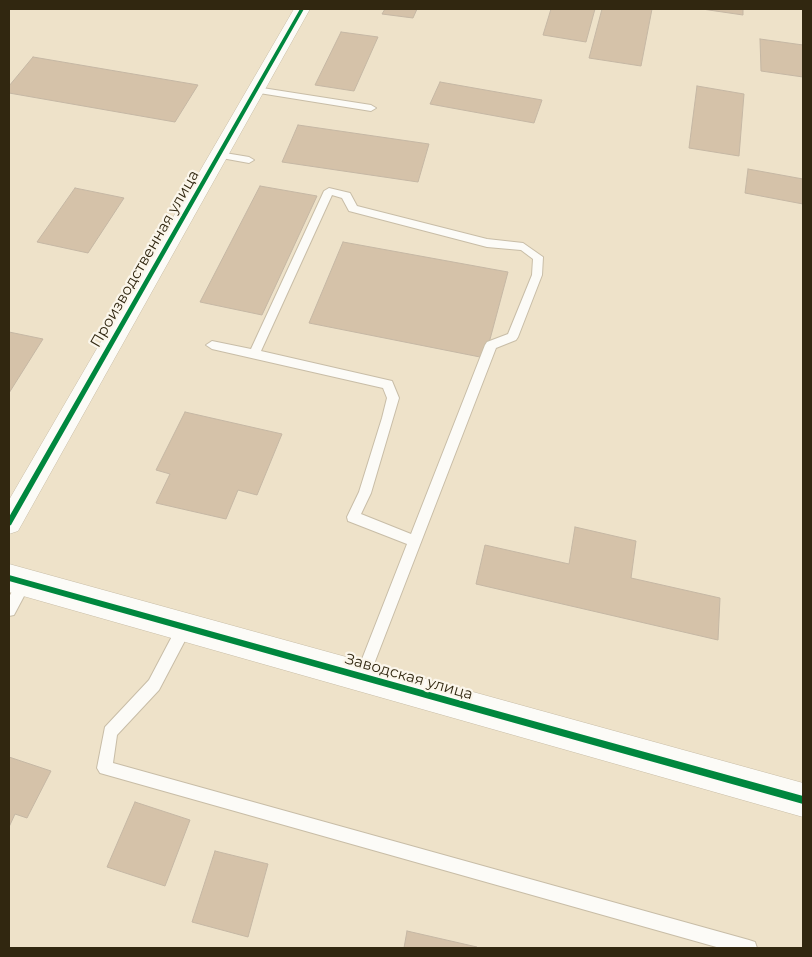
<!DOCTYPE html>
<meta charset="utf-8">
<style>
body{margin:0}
#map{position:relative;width:812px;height:957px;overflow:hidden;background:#eee2c9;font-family:Montserrat,sans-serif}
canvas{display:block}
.frame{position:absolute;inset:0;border:10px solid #312710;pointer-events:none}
</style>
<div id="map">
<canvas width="812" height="957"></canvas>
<div class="frame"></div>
</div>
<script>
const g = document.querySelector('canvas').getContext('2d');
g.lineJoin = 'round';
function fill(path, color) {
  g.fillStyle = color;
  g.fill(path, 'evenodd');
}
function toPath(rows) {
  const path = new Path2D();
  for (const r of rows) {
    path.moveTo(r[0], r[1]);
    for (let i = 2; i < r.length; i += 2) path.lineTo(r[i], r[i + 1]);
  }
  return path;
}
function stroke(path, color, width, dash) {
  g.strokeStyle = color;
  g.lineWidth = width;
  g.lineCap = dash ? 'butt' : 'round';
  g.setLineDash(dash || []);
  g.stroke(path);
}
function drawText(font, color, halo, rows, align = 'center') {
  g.font = font + ' Montserrat,sans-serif';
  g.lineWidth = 4.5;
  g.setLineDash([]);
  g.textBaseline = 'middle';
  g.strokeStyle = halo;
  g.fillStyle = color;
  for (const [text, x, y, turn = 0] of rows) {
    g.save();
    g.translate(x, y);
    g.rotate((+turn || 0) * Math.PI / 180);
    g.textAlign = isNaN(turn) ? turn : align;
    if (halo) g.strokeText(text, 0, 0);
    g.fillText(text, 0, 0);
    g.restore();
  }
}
const building = toPath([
 [385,9,417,9,413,18,382,14,385,9],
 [551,9,595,9,586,42,543,35,551,9],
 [602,9,652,9,641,66,589,58,602,9],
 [702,9,743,9,743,15,702,9],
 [341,32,378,37,354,91,315,85,341,32],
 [760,39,803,45,803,77,761,71,760,39],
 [33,57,198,85,175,122,9,93,9,86,33,57],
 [440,82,542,100,534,123,430,104,440,82],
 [697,86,744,94,739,156,689,148,697,86],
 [298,125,429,144,418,182,282,162,298,125],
 [748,169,803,179,803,204,745,193,748,169],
 [260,186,317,196,262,315,200,302,260,186],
 [75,188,124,198,88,253,37,242,75,188],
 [343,242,508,272,485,358,309,323,343,242],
 [9,332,43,339,9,393,9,332],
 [185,412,282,434,257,495,238,490,226,519,156,503,170,474,156,470,185,412],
 [575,527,636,541,631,578,720,598,718,640,476,584,485,545,569,564,575,527],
 [9,757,51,771,27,818,15,814,9,827,9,757],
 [135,802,190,820,165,886,107,867,135,802],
 [215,851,268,864,248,937,192,922,215,851],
 [407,931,477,947,477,948,404,948,407,931]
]);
const lane = toPath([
 [256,87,371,105,376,108,371,111,253,92,252,90,256,87],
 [219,152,249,157,254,160,249,163,216,157,216,153,219,152],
 [329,188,350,193,357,206,487,239,523,243,543,257,542,275,518,337,516,340,496,348,369,677,367,682,362,684,357,682,355,677,407,544,348,521,347,517,359,492,382,418,387,398,383,388,212,349,206,345,212,341,251,349,324,191,329,188],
 [332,195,342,198,349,211,487,247,521,250,533,259,532,275,508,334,487,342,485,345,411,534,361,514,371,493,399,398,392,381,261,351,332,195],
 [24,577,29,579,31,583,14,615,9,616,9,597,19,579,24,577],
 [184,621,189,623,191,628,189,633,159,690,117,735,113,763,749,940,755,942,757,948,720,948,100,773,97,768,105,727,149,680,179,623,184,621]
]);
const street = toPath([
 [294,9,310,9,18,531,9,534,9,500,294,9]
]);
const secondary = toPath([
 [9,564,803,783,803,817,9,592,9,564]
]);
const cycleway = toPath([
 [300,9,304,9,11,525,9,526,9,517,300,9],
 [9,575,803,796,803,804,9,581,9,575]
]);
const streetNames = [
 ["Производственная улица",145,259,-60],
 ["Заводская улица",409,677,16]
];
fill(building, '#d5c2a9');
stroke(building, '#c5b7a4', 1);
stroke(lane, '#c8bda7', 2);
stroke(street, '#c8bda7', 1);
stroke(secondary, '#c8bda7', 1);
fill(lane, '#fcfbf7');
fill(street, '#fcfbf7');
fill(secondary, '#fcfbf7');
fill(cycleway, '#00873e');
drawText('15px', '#312710', '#fbf6eb', streetNames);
</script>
